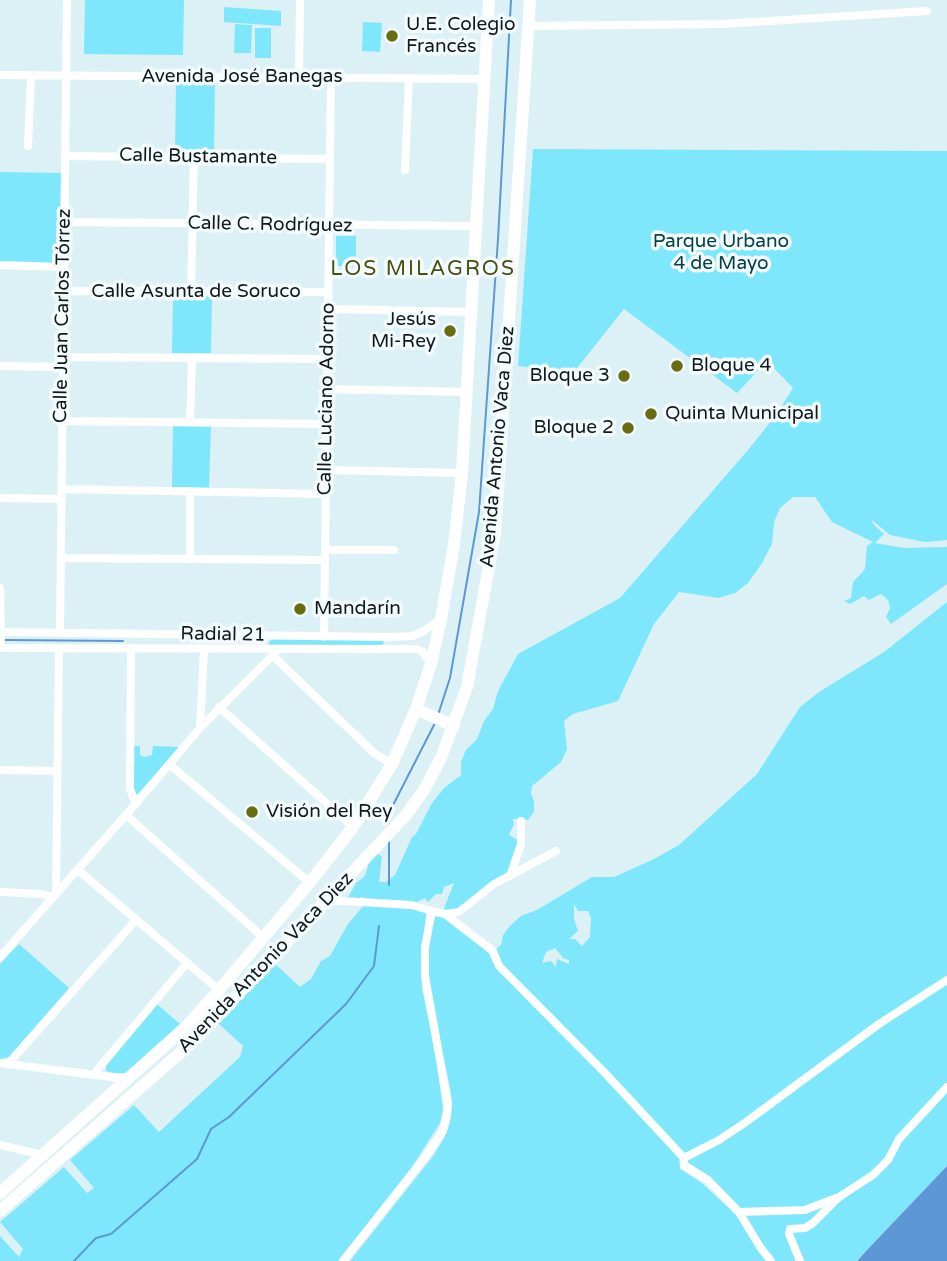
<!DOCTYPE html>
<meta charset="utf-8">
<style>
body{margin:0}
canvas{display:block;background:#dbf1f6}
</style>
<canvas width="947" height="1261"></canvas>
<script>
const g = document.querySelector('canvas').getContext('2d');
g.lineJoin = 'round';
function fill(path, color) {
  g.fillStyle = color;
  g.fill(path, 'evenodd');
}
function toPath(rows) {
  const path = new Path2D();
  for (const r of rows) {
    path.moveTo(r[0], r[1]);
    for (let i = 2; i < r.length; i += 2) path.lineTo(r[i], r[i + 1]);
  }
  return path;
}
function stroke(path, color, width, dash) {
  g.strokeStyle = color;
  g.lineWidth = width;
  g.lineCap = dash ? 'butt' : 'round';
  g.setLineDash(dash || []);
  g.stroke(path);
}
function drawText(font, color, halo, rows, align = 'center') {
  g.font = font + ' "Varela Round",sans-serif';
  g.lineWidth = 7;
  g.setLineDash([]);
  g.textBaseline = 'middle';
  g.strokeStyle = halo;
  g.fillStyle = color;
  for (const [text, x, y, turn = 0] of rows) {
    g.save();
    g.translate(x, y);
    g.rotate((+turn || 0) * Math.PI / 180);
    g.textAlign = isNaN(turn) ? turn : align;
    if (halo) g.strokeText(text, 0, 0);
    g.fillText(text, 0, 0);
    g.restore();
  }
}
const green = toPath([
 [85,0,184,0,183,55,84,54],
 [224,7,281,11,281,26,224,22],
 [363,22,382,23,380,52,362,51],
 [235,24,252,25,251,53,234,53],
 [255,28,271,28,271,58,255,58],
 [176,80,215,80,214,155,175,154],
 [533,149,947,151,947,540,925,542,890,535,872,520,873,524,884,534,875,543,904,548,947,547,947,584,891,624,886,617,890,608,888,600,881,594,869,600,864,596,850,604,844,601,851,598,853,582,865,569,867,546,873,542,832,522,815,497,793,497,780,508,774,522,772,544,762,563,748,583,735,593,719,598,679,592,654,624,618,701,573,714,564,721,567,749,561,762,532,786,531,793,534,801,534,812,528,820,513,819,514,824,509,835,519,841,508,873,454,911,445,911,444,908,454,883,444,887,442,894,436,894,428,902,425,898,415,903,372,900,361,897,357,900,347,899,356,883,365,876,369,863,377,854,382,856,379,882,386,882,395,875,412,837,416,834,432,803,444,788,461,775,461,762,466,750,477,739,484,721,493,709,498,691,518,654,620,598,748,450,776,415,793,388,767,361,737,393,624,309,573,373,518,366],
 [0,172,61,173,59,259,57,261,51,264,0,263],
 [336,236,356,236,356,266,336,266],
 [173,296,212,296,211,353,172,353],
 [173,426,211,426,209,488,172,487],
 [947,602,947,978,733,1129,685,1155,500,965,495,950,501,945,503,935,510,926,521,916,537,910,592,877,614,877,654,859,679,845,757,774,800,707,819,692,884,652],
 [574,904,578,911,588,911,591,918,590,937,582,946,575,939,569,939,578,931,574,919],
 [555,948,563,958,569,960,569,964,557,959,556,967,551,961,542,963,546,952],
 [271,639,382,639,384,643,381,645,268,645],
 [132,746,140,746,140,755,145,757,152,755,153,746,180,747,136,796,133,795],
 [364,905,422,910,426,914,421,964,422,989,434,1044,443,1109,440,1123,410,1170,338,1261,0,1261,0,1236,19,1257,23,1249,0,1222,64,1167,87,1193,94,1188,70,1160,134,1105,159,1132,240,1057,243,1046,218,1023,274,963,300,987,311,979,321,961,330,956,348,924],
 [439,914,488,951,492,961,620,1092,679,1156,680,1169,702,1183,736,1215,767,1261,350,1261,434,1155,444,1138,450,1122,452,1101,450,1088,428,982,427,958,432,920],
 [19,944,69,988,9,1057,0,1059,0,964],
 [947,984,947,1084,887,1159,861,1182,812,1207,742,1211,689,1168,687,1160,881,1025],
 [157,1004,181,1025,126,1073,114,1073,106,1071,106,1066],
 [947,1090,947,1166,856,1261,801,1261,790,1231,804,1229,874,1176,901,1141],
 [833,1200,812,1223,792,1227,799,1261,774,1261,743,1214,807,1211]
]);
const water = toPath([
 [947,1166,947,1261,857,1261,865,1252]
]);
const stream = toPath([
 [5,640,123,641],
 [438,715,450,678,479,512,498,239,511,0],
 [389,825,389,813,435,723],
 [389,885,389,842],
 [74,1261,96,1238,111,1234,197,1159,211,1129,229,1117,346,1004,374,966,379,926]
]);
const minor = toPath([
 [528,26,722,24,927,11],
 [0,75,484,79],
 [299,77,300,0],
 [28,146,31,76],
 [65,156,330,159],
 [405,170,409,78],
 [64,222,476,226],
 [0,265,64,267],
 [64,291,328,292],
 [191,292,194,157],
 [328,309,471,312],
 [63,357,327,359],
 [0,366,63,367],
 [327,389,466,392],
 [62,421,327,424],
 [190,422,192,358],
 [326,470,462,473],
 [62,489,326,494],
 [0,498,62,499],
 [325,550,394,550],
 [61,558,325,560],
 [190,558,190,491],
 [0,588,1,648],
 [0,632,390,637,413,636,424,631,441,619],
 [60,633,67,0],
 [324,637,331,77],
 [0,648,417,649,423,652,431,664],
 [131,648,130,789,136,804],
 [273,656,374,753,392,764],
 [219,707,353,827],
 [200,728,204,649],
 [170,765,310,883],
 [0,770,57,771],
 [126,815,263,937],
 [78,870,219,990],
 [510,876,521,844,521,821],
 [0,892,42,894,52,897],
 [56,893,59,648],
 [326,900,412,905,432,911],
 [445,914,493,951,499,966,605,1073,684,1158,684,1165,708,1180,739,1212,760,1247,771,1261],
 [0,957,126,815,200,728,279,649],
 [0,1063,127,1079],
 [8,1064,136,920],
 [93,1075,187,963],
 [0,1145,43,1155],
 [684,1158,719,1140,746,1122,879,1024,947,980],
 [739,1212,805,1210,836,1198],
 [343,1261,426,1156,443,1131,447,1116,448,1105,425,976,425,947,432,911,445,914,459,912,494,884,556,851],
 [800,1261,789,1234,790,1229,805,1228,813,1223,839,1197,873,1175,888,1160,899,1139,947,1087]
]);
const highway = toPath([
 [416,709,454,726],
 [0,1193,188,1025,219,990,311,881,353,827,392,764,416,709,431,664,441,619,454,545,462,473,489,0],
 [0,1211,197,1038,406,815,424,790,441,758,467,687,495,533,530,0]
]);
const markers = [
 [392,36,7,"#686d11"],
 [450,331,7,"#686d11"],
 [677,366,7,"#686d11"],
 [624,376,7,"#686d11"],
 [651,414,7,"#686d11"],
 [628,428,7,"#686d11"],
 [300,609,7,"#686d11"],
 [252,812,7,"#686d11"]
];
const poiNames = [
 ["U.E. Colegio",406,25],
 ["Francés",406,47],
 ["Jesús",436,320,"right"],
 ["Mi-Rey",436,342,"right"],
 ["Bloque 4",691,366],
 ["Bloque 3",610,376,"right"],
 ["Quinta Municipal",665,414],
 ["Bloque 2",614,428,"right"],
 ["Mandarín",314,609],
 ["Visión del Rey",266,812]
];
const streetNames = [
 ["Avenida José Banegas",242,77],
 ["Calle Bustamante",198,157,1],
 ["Calle C. Rodríguez",270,225,1],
 ["Calle Asunta de Soruco",196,292],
 ["Calle Juan Carlos Tórrez",63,316,-89],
 ["Calle Luciano Adorno",327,399,-89],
 ["Avenida Antonio Vaca Diez",498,447,-85],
 ["Radial 21",223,635,1],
 ["Avenida Antonio Vaca Diez",266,963,-46]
];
const parkNames = [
 ["Parque Urbano",721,242],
 ["4 de Mayo",721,264]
];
const neighbourhoodNames = [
 ["LOS MILAGROS",423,269]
];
fill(green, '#7ee7fc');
fill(water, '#5d97d5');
stroke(stream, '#5d97d5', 2);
stroke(minor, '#fff', 8);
stroke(highway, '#fff', 12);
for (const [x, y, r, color] of markers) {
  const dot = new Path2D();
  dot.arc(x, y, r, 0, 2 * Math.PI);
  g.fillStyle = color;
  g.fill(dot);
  stroke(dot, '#f3fbfd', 2.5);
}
drawText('19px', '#12191b', '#f3fbfd', poiNames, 'left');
drawText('19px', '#12191b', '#f3fbfd', streetNames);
drawText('19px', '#06404a', '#f3fbfd', parkNames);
g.letterSpacing = '2px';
drawText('21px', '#4a4d11', '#f3fbfd', neighbourhoodNames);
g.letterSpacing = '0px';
</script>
